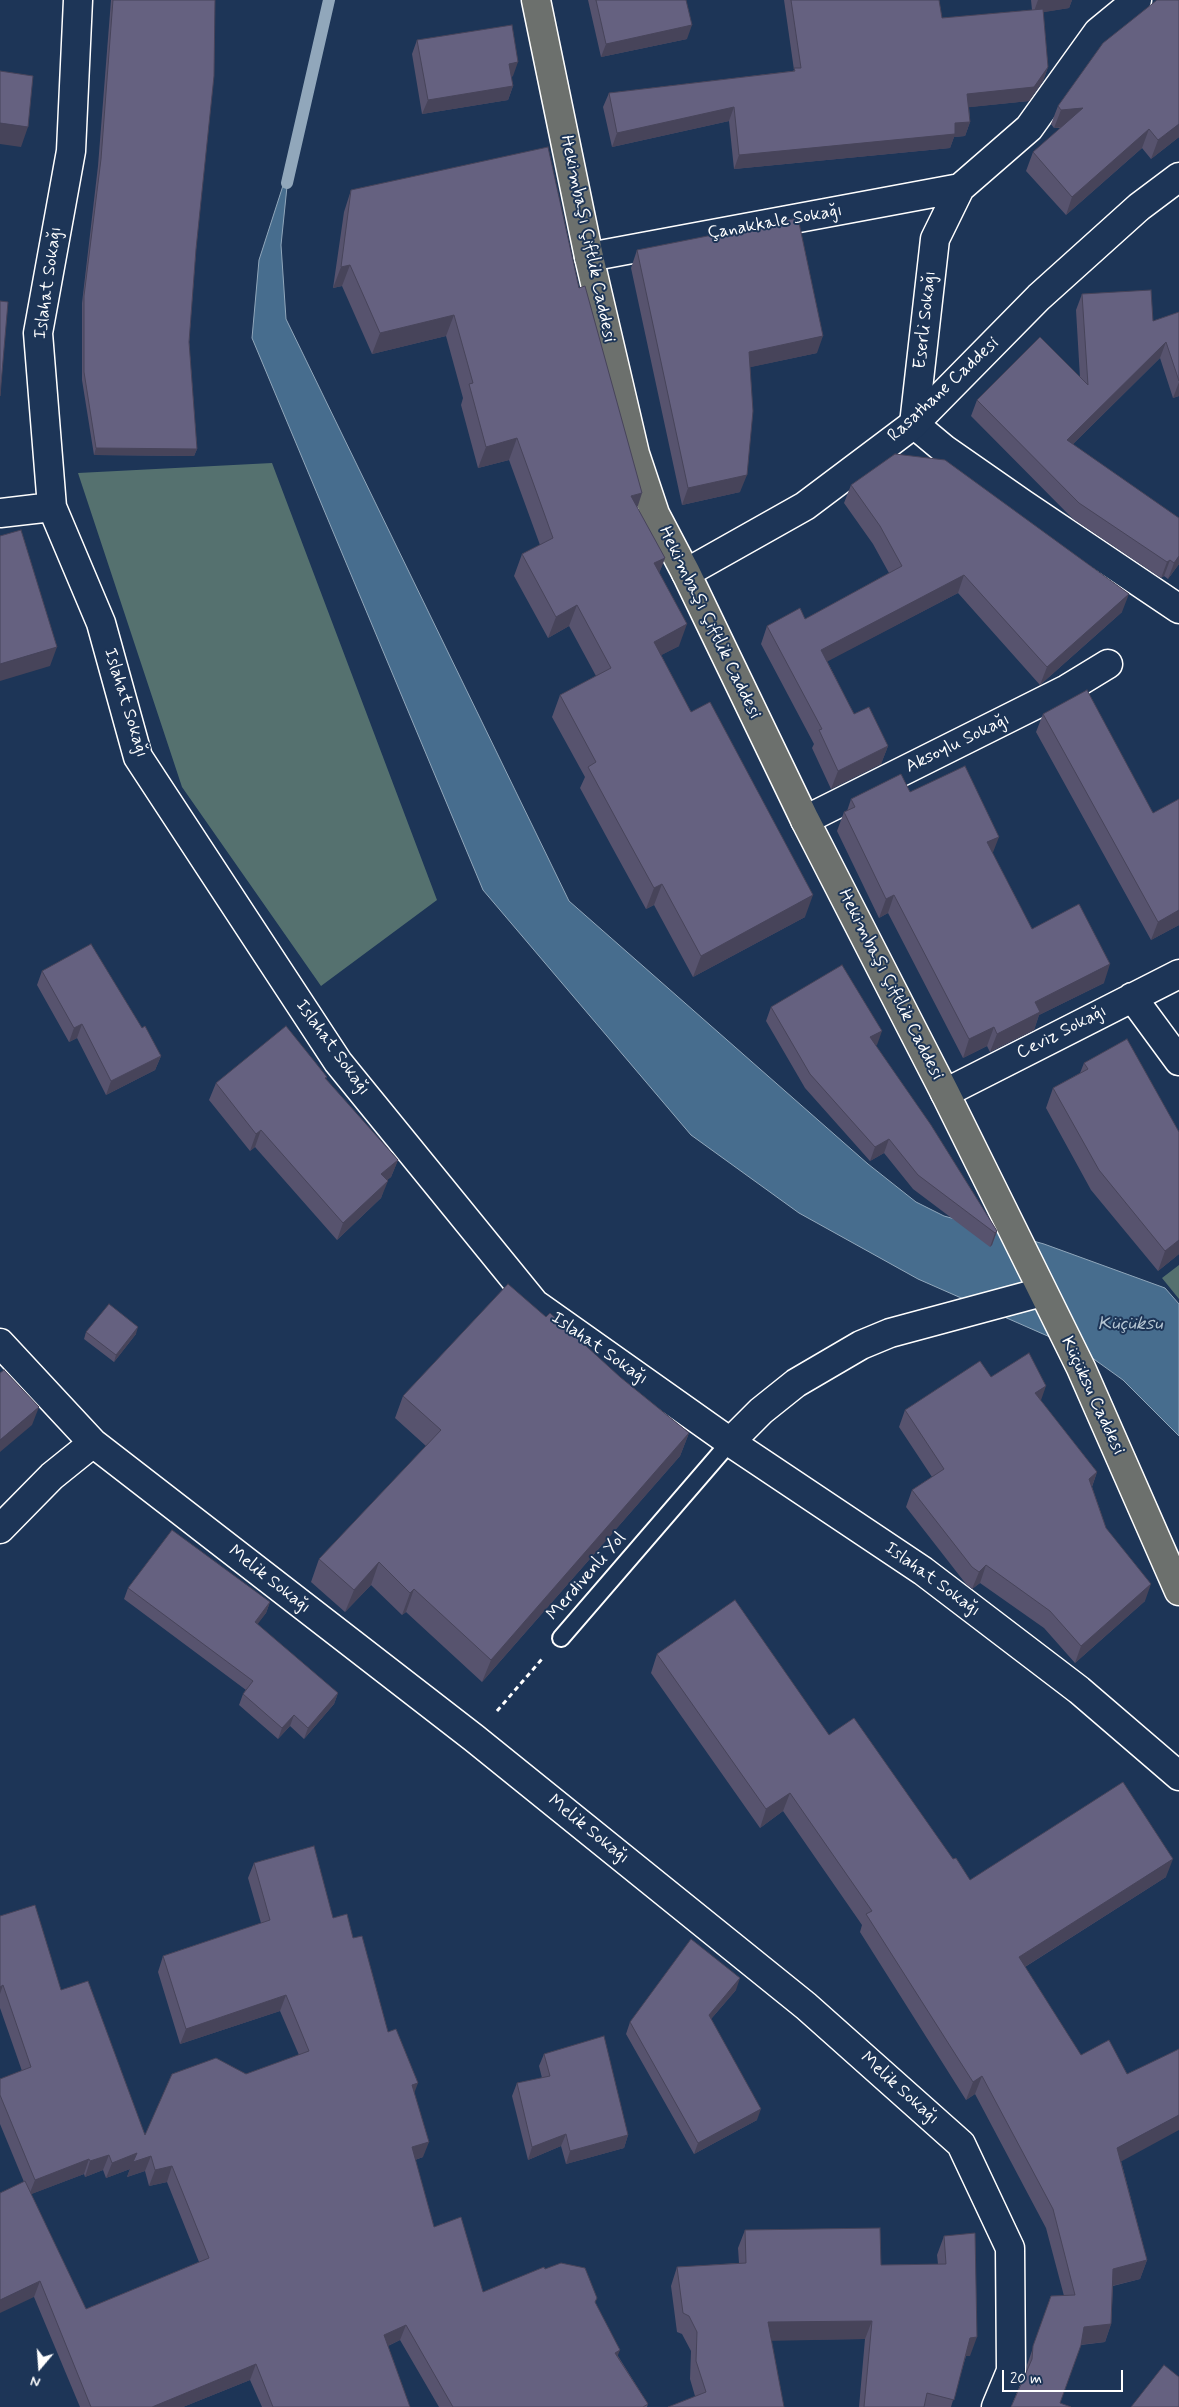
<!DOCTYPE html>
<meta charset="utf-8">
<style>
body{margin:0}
#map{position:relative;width:1179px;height:2407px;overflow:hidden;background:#1d3557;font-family:Mynerve,sans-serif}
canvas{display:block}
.north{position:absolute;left:15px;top:2342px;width:50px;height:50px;-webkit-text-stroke:4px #1d3557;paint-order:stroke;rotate:198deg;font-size:14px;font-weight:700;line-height:20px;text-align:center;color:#fff}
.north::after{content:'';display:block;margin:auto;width:18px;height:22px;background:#fff;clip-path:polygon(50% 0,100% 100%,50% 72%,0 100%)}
.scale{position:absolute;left:1002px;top:2370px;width:121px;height:22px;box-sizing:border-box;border:2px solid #fff;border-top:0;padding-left:6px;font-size:15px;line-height:18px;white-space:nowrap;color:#fff;-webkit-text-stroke:4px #1d3557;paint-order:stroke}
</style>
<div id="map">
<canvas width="1179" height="2407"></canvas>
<div class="north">N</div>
<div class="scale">20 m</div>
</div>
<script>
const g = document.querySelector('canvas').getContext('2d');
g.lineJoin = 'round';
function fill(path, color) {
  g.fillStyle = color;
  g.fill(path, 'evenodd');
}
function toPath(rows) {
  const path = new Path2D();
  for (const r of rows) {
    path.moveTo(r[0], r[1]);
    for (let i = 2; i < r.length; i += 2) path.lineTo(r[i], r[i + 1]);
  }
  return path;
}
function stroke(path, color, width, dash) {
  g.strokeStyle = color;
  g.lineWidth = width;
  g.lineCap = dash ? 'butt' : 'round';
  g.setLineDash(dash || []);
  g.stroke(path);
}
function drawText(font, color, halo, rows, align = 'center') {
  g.font = font + ' Mynerve,sans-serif';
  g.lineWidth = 4;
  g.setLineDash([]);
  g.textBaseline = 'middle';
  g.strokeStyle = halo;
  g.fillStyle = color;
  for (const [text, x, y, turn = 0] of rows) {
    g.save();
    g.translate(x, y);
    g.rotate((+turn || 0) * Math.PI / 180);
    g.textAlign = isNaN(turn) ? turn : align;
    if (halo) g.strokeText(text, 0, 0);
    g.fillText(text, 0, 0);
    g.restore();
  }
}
const green = toPath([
 [272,463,437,900,321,986,182,787,78,473],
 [1179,1265,1179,1299,1162,1278]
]);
const water = toPath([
 [289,167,281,245,286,319,569,901,868,1164,916,1202,944,1216,1044,1244,1165,1288,1179,1304,1179,1436,1123,1380,1084,1352,918,1279,799,1213,691,1135,483,890,252,338,259,260,289,167]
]);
const stream = toPath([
 [287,183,329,0]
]);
const path = toPath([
 [497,1711,542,1659]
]);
const service = toPath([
 [561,1638,730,1442]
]);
const minor = toPath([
 [78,0,71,151,38,333,52,507,101,623,138,757,338,1062,535,1304,730,1442,923,1571,1079,1690,1179,1776],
 [1137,0,1098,32,1029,128,960,188,935,239,914,424,944,449,1023,504,1179,609],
 [589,257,960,188],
 [0,513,52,507],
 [805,820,1067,689,1108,664],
 [1132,997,1179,1061],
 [945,1093,1179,974],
 [0,1343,93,1443,474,1738,806,2006,961,2144,1010,2248,1011,2371,996,2407],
 [730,1442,761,1411,796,1383,861,1345,890,1333,1042,1292],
 [0,1529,52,1476,93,1443]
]);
const tertiary = toPath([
 [686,573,805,506,914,424,1039,297,1139,207,1179,177]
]);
const primary = toPath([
 [536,0,589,257,635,454,655,514,686,573,805,820,945,1093,1081,1368,1179,1591]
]);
const wall = toPath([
 [111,0,215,0,189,342,197,449,194,456,94,455,82,380,82,303,98,166],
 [588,0,686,0,687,39,601,57],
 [784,0,939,0,942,18,1032,10,1031,0,1072,0,1069,8,1043,12,1048,67,1043,81,1029,101,969,107,970,122,965,136,954,137,950,148,734,169,729,121,612,147,603,107,609,93,793,71,794,70],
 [417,40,513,76,511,77,513,86,508,100,422,114,412,54],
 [1058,106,1179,137,1151,159,1142,148,1066,215,1026,171,1033,152,1061,128,1054,128,1051,124],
 [351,190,579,288,637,508,665,558,659,573,679,646,661,655,691,712,805,917,693,977,654,905,646,909,612,847,580,788,585,777,552,717,560,695,596,676,569,626,548,638,514,576,522,554,540,545,509,460,478,468,461,405,463,398,446,336,372,354,342,286,333,288,344,212],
 [637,250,817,353,750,367,740,492,682,505,631,268],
 [1082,294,1153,321,1179,312,1179,396,1173,398,1160,358,1073,444,1179,564,1168,579,1164,576,1161,578,1073,519,971,416,977,400,1080,378,1076,310],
 [851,485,1122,612,1040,685,958,593,827,661,854,714,888,746,881,764,831,789,812,748,814,744,761,644,767,626,805,619,889,573,873,544,844,503],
 [1043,714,1153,813,1179,925,1151,940,1036,732],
 [910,792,993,854,1032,929,1104,983,1039,1015,1034,1030,990,1052,987,1046,963,1058,888,913,879,918,837,831,844,812,847,811,851,799],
 [42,971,142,1028,161,1056,155,1070,106,1095,77,1038,69,1042,37,985],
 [771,1007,877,1045,875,1045,997,1231,992,1245,990,1247,913,1189,884,1153,870,1161,805,1088,766,1021],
 [1127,1039,1179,1254,1158,1271,1091,1190,1046,1108,1053,1088,1080,1073,1084,1063],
 [327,1077,326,1079,398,1160,391,1177,387,1180,381,1198,337,1240,255,1147,250,1151,209,1100,216,1083],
 [546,1317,689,1433,680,1456,482,1682,406,1612,402,1615,371,1585,345,1612,311,1582,319,1559,426,1446,395,1418,403,1396],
 [86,1332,136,1334,114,1362,84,1339],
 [991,1377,1041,1401,1097,1472,1092,1487,1106,1528,1145,1601,1075,1663,1044,1628,980,1583,972,1589,966,1584,906,1507,912,1490,932,1477,899,1427,905,1410],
 [128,1588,270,1602,266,1613,257,1624,338,1693,334,1704,304,1739,290,1726,278,1739,239,1705,243,1694,246,1690,124,1599],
 [657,1654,829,1735,953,1859,970,1880,1166,1877,1025,1967,1121,2161,1147,2260,1140,2279,1113,2286,1111,2324,1105,2342,1081,2345,1011,2407,1026,2373,1027,2365,1051,2296,1064,2296,1046,2228,975,2094,966,2100,860,1932,862,1925,783,1811,760,1828,651,1673],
 [254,1863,333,1918,353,1938,388,2032,414,2093,423,2157,415,2160,434,2227,483,2292,545,2269,595,2303,618,2356,648,2404,647,2407,439,2407,400,2340,388,2346,410,2407,262,2407,250,2380,183,2407,80,2407,34,2297,24,2182,0,2124,0,2079,22,2071,0,2008,0,1916,61,1990,145,2135,246,2074,299,2055,280,2011,180,2044,158,1972,163,1956,261,1923,248,1878],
 [130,2169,127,2177,145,2171,149,2186,167,2182,199,2262,86,2309,31,2194,84,2174,85,2177,103,2170,106,2178],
 [736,1990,711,2019,757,2120,694,2154,626,2034,630,2022],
 [544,2054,628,2135,624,2148,566,2164,561,2146,528,2160,512,2096,517,2083,542,2078,539,2066],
 [745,2230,881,2265,938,2264,937,2255,944,2236,970,2356,966,2356,951,2407,859,2407,865,2339,771,2340,784,2407,695,2396,690,2379,691,2351,682,2334,677,2332,671,2286,677,2267,739,2263,738,2248]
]);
const shadedWall = toPath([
 [1038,0,1072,0,1069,8,1033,14],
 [692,25,687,39,601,57,606,44],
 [518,62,513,76,504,78,509,64],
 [1048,67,1043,81,1029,101,962,108,967,94],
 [513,86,508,100,422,114,428,100],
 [734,107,729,121,612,147,617,133],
 [1083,108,1076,126,1054,128,1061,110],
 [970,122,965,136,954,137,950,148,734,169,739,155,955,123],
 [0,123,28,127,21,147,0,144],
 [1179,124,1179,137,1151,159,1158,140],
 [1149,129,1142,148,1066,215,1072,197],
 [350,265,342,286,333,288,341,267],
 [454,315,446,336,372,354,380,333],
 [823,336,817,353,742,369,749,352],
 [1166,342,1160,358,1061,456,1067,440],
 [1179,382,1179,396,1173,398],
 [517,438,509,460,478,468,486,447],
 [96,448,197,449,194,456,94,455],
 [747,475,740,492,682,505,688,488],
 [642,493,635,515,631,496],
 [1179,556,1179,564,1168,579,1174,563],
 [665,558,657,579,654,563],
 [1170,560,1164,576,1161,578,1167,562],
 [964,575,958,593,815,668,821,650],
 [1129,594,1122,612,1040,685,1047,667],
 [577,605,569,626,548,638,556,617],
 [687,624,679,646,646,663,654,642],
 [57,647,50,666,0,681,0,664],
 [888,746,881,764,831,789,838,771],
 [999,837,992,855,987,842],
 [662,884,654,905,646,909,654,888],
 [813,895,805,917,693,977,701,956],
 [894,895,888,913,879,918,886,899],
 [1179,910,1179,925,1151,940,1158,922],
 [1110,964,1104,983,1039,1015,1034,1030,990,1052,997,1034,1035,1002],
 [82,1024,77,1038,69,1042,74,1028],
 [994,1027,987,1046,963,1058,969,1039],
 [882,1031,877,1045,865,1051,870,1037],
 [161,1056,155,1070,106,1095,111,1081],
 [261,1130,255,1147,250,1151,256,1134],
 [889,1139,884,1153,870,1161,875,1147],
 [398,1160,391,1177,374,1191,381,1174],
 [388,1181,381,1198,337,1240,343,1223],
 [997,1231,992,1245,990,1247,995,1233],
 [1179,1240,1179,1254,1158,1271,1165,1251],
 [138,1327,136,1334,114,1362,116,1355],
 [1046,1386,1040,1403,1035,1393],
 [39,1407,32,1425,0,1452,0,1440],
 [689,1433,680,1456,482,1682,491,1660],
 [1097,1472,1091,1489,1089,1479],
 [379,1562,371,1585,345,1612,354,1590],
 [986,1565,980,1583,972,1589,979,1572],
 [1151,1584,1145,1601,1075,1663,1081,1646],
 [414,1589,406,1612,402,1615,410,1593],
 [270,1602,266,1613,251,1633,255,1622],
 [338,1693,334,1704,304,1739,308,1728],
 [294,1715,290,1726,278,1739,282,1728],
 [790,1793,783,1811,760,1828,766,1809],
 [1173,1859,1166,1877,1012,1975,1019,1957],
 [740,1978,736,1990,705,2026,709,2015],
 [3,1985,0,1994,0,1987],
 [286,1995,280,2011,180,2044,186,2029],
 [982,2076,975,2094,966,2100,973,2082],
 [418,2083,412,2099,412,2085],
 [761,2109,757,2120,694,2154,698,2143],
 [1179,2115,1179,2130,1111,2167,1117,2148],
 [566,2134,561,2146,528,2160,532,2147],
 [628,2135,624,2148,566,2164,570,2151],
 [429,2142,423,2157,406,2163,412,2147],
 [137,2153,151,2156,145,2171,127,2177,130,2169,106,2178,112,2163],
 [109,2155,103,2170,85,2177,90,2161],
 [89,2159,84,2174,29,2195,35,2180],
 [172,2166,167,2182,149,2186,155,2170],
 [1147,2260,1140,2279,1107,2287,1113,2269],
 [40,2281,34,2297,0,2313,0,2300],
 [872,2321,865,2339,761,2341,768,2322],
 [1111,2324,1105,2342,1077,2345,1084,2327],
 [406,2325,400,2340,379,2350,384,2335],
 [977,2337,970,2356,964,2356,970,2338],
 [620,2350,614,2365,615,2353],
 [256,2364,250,2380,183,2407,152,2407]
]);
const building = toPath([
 [113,0,215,0,214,76,196,249,189,342,197,449,96,448,84,372,84,296,101,159,113,0],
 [596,0,686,0,692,25,606,44,596,0],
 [791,0,939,0,942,18,1043,9,1048,67,1034,87,967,94,970,122,955,123,955,134,739,155,734,107,617,133,609,93,795,71,794,68,801,68,791,0],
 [1157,0,1179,0,1179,124,1158,140,1149,129,1072,197,1033,152,1083,108,1061,110,1058,106,1103,43,1157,0],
 [512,25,518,62,509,64,513,86,428,100,417,40,512,25],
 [0,71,33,76,28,127,0,123,0,71],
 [548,147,579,288,585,286,642,493,631,496,665,558,654,563,687,624,654,642,691,712,710,702,813,895,701,956,662,884,654,888,620,826,588,767,596,762,560,695,611,668,577,605,556,617,522,554,553,538,517,438,486,447,469,384,473,383,454,315,380,333,350,265,341,267,351,190,548,147],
 [798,218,823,336,749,352,753,411,747,475,688,488,637,250,798,218],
 [1151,290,1153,321,1179,312,1179,381,1166,342,1067,440,1179,518,1179,556,1174,563,1170,560,1167,562,1079,503,977,400,1040,337,1088,385,1082,294,1151,290],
 [0,301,8,302,0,396,0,301],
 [895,454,945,460,1129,594,1047,667,964,575,821,650,854,714,869,707,888,746,838,771,819,730,822,729,767,626,800,608,805,619,902,566,880,526,851,485,895,454],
 [21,530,57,647,0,664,0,536,21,530],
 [1087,690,1153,813,1179,799,1179,910,1158,922,1043,714,1087,690],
 [965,766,999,837,987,842,1032,929,1079,904,1110,964,1035,1002,1040,1012,997,1034,994,1027,969,1039,894,895,886,899,844,812,855,807,851,799,901,774,910,792,965,766],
 [91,944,142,1028,145,1026,161,1056,111,1081,82,1024,74,1028,42,971,91,944],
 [842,965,882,1031,870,1037,931,1125,997,1231,995,1233,918,1175,889,1139,875,1147,810,1074,771,1007,842,965],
 [286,1026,327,1077,325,1078,398,1160,381,1174,388,1181,343,1223,261,1130,256,1134,216,1083,286,1026],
 [1127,1039,1179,1132,1179,1240,1165,1251,1099,1170,1053,1088,1088,1069,1084,1063,1127,1039],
 [508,1284,546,1317,550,1313,620,1377,689,1433,491,1660,414,1589,410,1593,379,1562,354,1590,319,1559,441,1430,403,1396,508,1284],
 [109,1304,138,1327,116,1355,86,1332,109,1304],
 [1029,1353,1046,1386,1035,1393,1097,1472,1089,1479,1106,1528,1151,1584,1081,1646,1050,1611,986,1565,979,1572,972,1567,912,1490,944,1469,905,1410,980,1361,991,1377,1029,1353],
 [4,1370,39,1407,0,1440,0,1373,4,1370],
 [172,1530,270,1602,255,1622,338,1693,308,1728,294,1715,282,1728,243,1694,253,1681,128,1588,172,1530],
 [735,1600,829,1735,854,1718,953,1859,956,1858,970,1880,1123,1782,1173,1859,1019,1957,1081,2055,1109,2040,1127,2074,1179,2049,1179,2115,1117,2148,1147,2260,1113,2269,1111,2324,1084,2327,1081,2345,1060,2403,1071,2407,1011,2407,1032,2359,1033,2346,1051,2296,1075,2295,1053,2209,982,2076,973,2082,866,1914,872,1911,790,1793,766,1809,657,1654,735,1600],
 [314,1846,333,1918,347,1914,353,1938,362,1936,388,2032,396,2029,418,2083,412,2085,429,2142,412,2147,434,2227,461,2217,483,2292,544,2267,545,2269,561,2263,585,2268,597,2298,595,2302,620,2350,615,2353,648,2404,643,2407,453,2407,406,2325,384,2335,410,2407,273,2407,256,2364,152,2407,91,2407,40,2281,0,2300,0,2193,25,2181,86,2309,209,2258,172,2166,155,2170,151,2156,133,2162,137,2153,112,2163,109,2155,90,2161,89,2159,35,2180,0,2095,0,2079,31,2067,3,1985,0,1987,0,1916,35,1905,61,1990,88,1981,145,2135,172,2074,216,2058,246,2074,309,2051,286,1995,186,2029,163,1956,270,1920,254,1863,314,1846],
 [691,1939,740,1978,709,2015,761,2109,698,2143,630,2022,691,1939],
 [604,2036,628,2135,570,2151,566,2134,532,2147,517,2083,550,2076,544,2054,604,2036],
 [880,2228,881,2265,946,2264,944,2236,975,2233,977,2337,970,2338,954,2400,927,2393,924,2407,864,2407,872,2321,768,2322,784,2407,668,2407,706,2392,696,2361,697,2332,689,2316,683,2313,677,2267,746,2263,745,2230,880,2228],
 [1164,2365,1179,2377,1179,2407,1131,2407,1164,2365]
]);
const streetNames = [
 ["Çanakkale Sokağı",775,223,-10],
 ["Hekimbaşı Çiftlik Caddesi",587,239,78],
 ["Islahat Sokağı",49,283,-82],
 ["Eserli Sokağı",926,320,-84],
 ["Rasathane Caddesi",944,390,-43],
 ["Hekimbaşı Çiftlik Caddesi",709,623,64],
 ["Islahat Sokağı",125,703,73],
 ["Aksoylu Sokağı",958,744,-26],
 ["Hekimbaşı Çiftlik Caddesi",890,985,63],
 ["Ceviz Sokağı",1062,1033,-27],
 ["Islahat Sokağı",332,1048,54],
 ["Islahat Sokağı",599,1349,35],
 ["Küçüksu Caddesi",1092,1396,65],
 ["Merdivenli Yol",587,1577,-49],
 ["Melik Sokağı",269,1580,38],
 ["Islahat Sokağı",932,1580,36],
 ["Melik Sokağı",588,1830,39],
 ["Melik Sokağı",899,2089,42]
];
const waterNames = [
 ["Küçüksu",1130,1325]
];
fill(green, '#55716f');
fill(water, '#476d8e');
stroke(water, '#91a7bb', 1);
stroke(stream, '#91a7bb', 12);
stroke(service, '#fff', 20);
stroke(minor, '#fff', 31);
stroke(tertiary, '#fff', 31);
stroke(primary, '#fff', 31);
stroke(path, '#fff', 3, [5, 4]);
stroke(service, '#1d3557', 16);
stroke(minor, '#1d3557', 28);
stroke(tertiary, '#1d3557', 28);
stroke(primary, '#6c706d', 28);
fill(wall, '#57536e');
fill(shadedWall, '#47445a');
fill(building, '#656180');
stroke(building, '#47445a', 1);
drawText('18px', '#fff', '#1d3557', streetNames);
drawText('italic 19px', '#b5c5d2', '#1d3557', waterNames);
</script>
